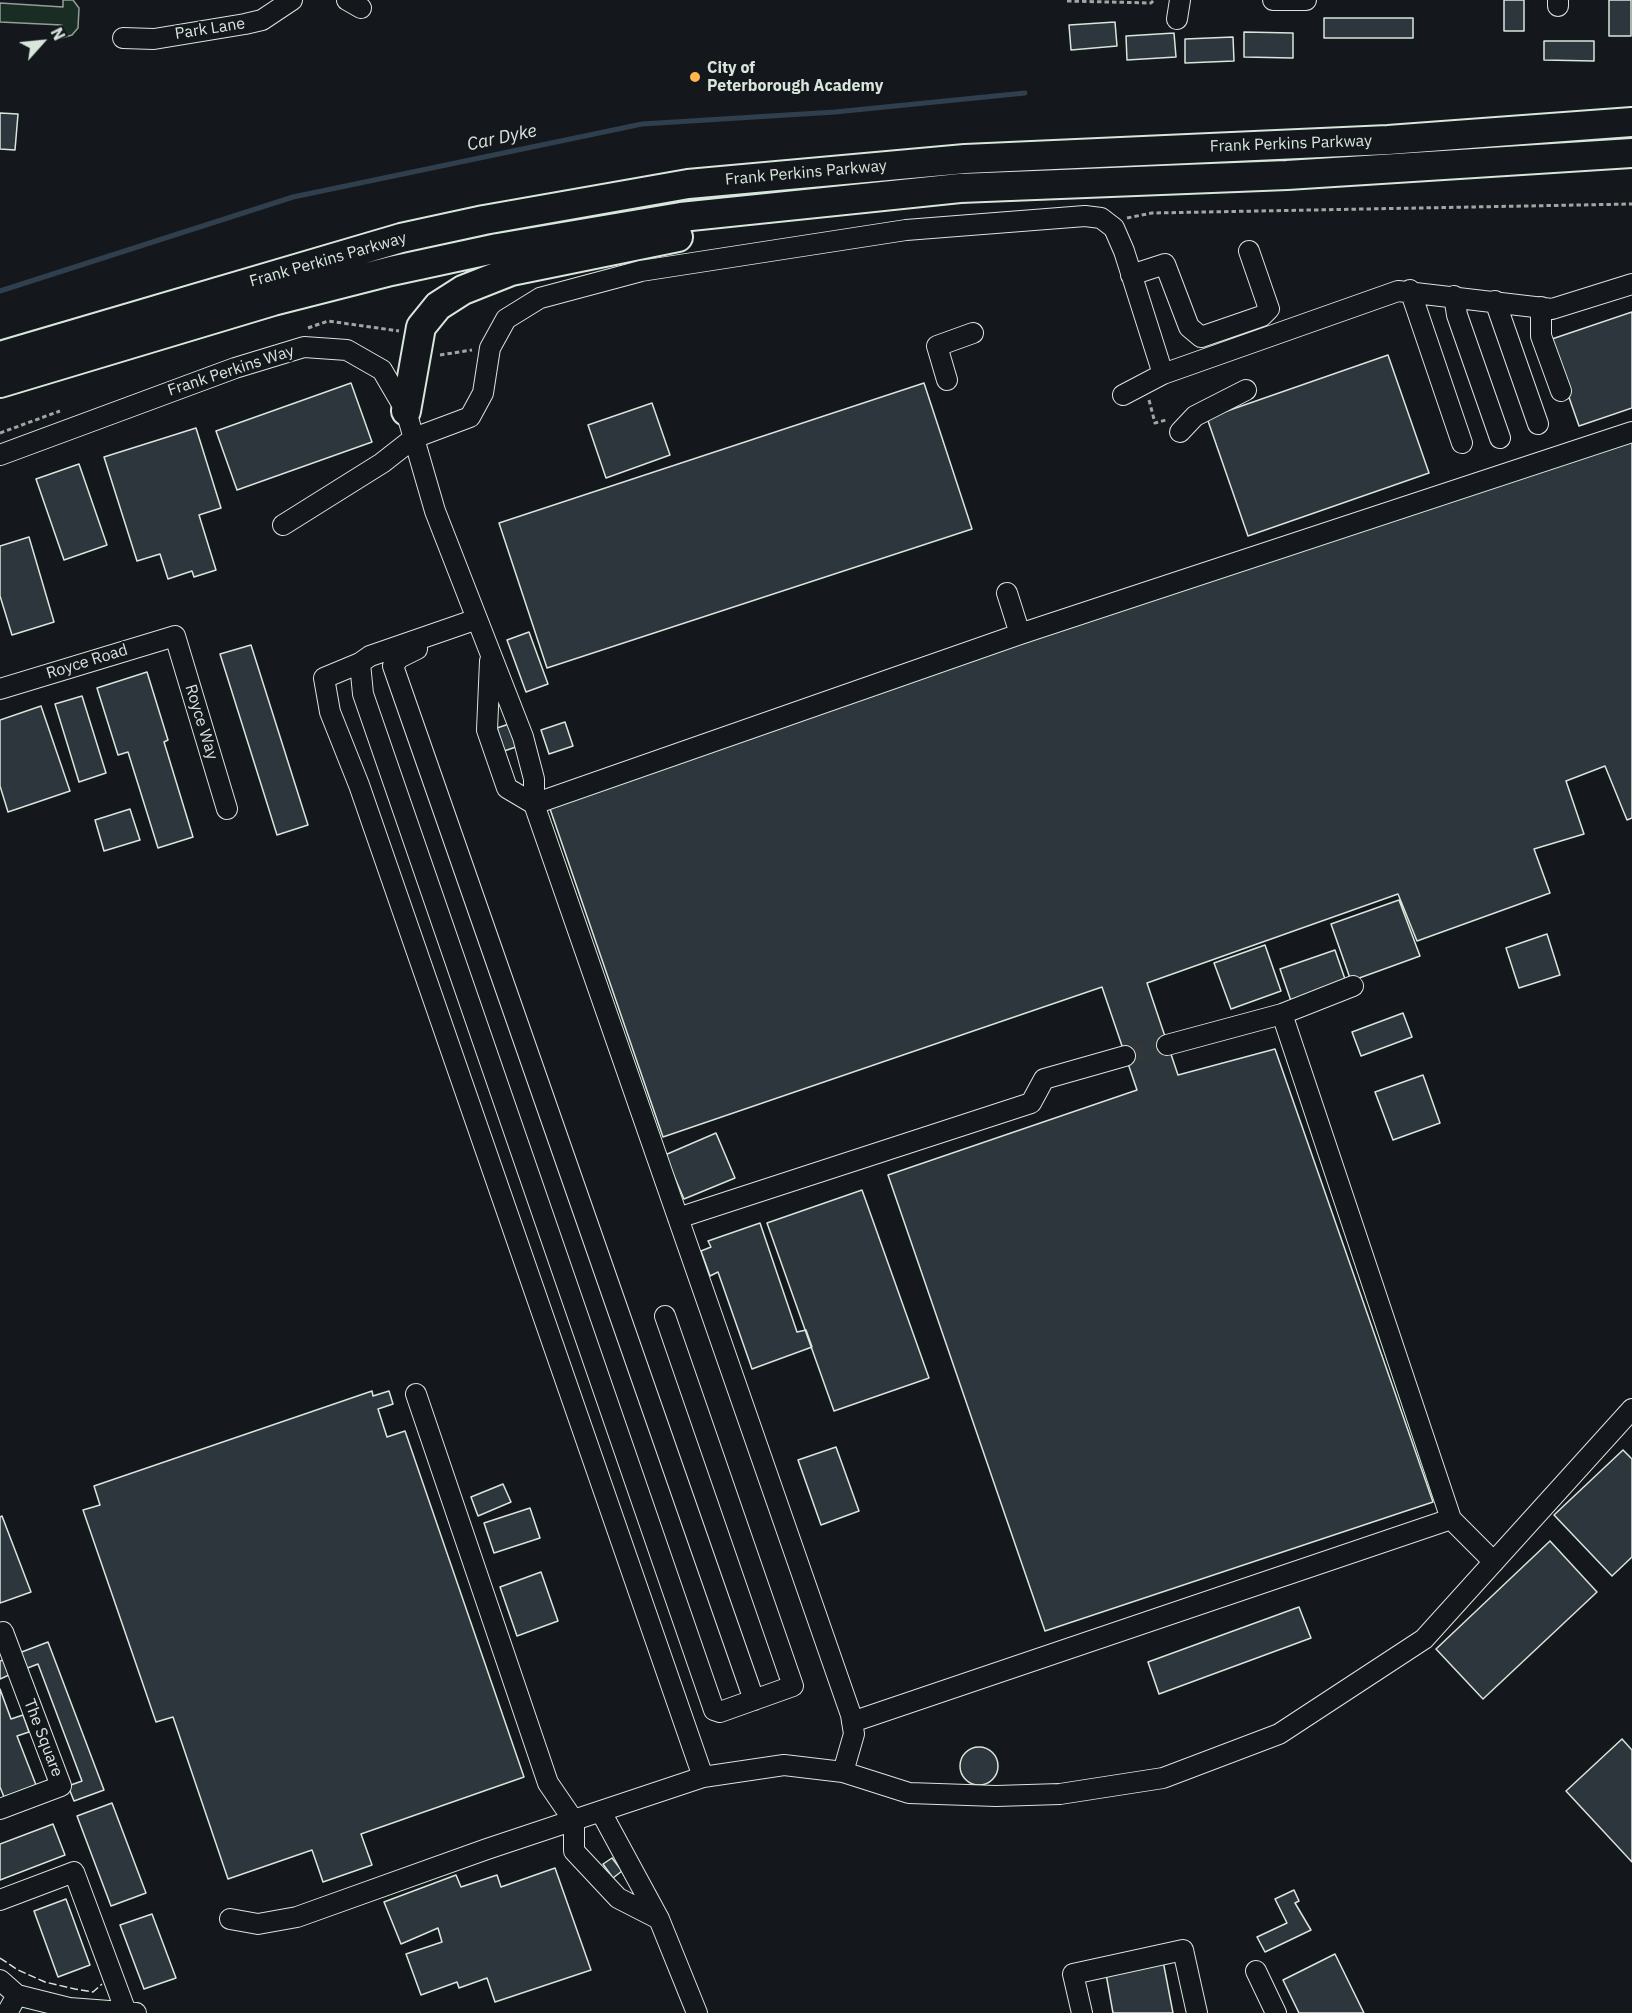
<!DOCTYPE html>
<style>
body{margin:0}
#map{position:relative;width:1632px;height:2013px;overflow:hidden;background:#14181c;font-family:"IBM Plex Sans",sans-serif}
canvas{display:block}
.north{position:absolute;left:12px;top:12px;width:60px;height:60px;-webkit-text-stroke:4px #14181c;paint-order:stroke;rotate:63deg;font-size:16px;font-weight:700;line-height:24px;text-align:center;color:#d8e6dc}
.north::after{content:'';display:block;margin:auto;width:21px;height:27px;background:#d8e6dc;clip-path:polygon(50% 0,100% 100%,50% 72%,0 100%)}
</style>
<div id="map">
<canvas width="1632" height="2013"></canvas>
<div class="north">N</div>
</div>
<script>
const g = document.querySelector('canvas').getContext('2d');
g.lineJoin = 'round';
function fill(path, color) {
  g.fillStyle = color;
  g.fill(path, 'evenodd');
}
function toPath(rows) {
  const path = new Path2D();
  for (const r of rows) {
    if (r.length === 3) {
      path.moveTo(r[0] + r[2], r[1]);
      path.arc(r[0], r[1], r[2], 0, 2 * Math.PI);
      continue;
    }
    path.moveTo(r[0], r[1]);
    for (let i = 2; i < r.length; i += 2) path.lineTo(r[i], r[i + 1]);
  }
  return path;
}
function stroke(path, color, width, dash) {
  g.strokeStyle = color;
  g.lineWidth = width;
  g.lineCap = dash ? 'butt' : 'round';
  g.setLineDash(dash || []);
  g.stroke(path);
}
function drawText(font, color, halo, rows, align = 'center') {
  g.font = font + ' "IBM Plex Sans",sans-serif';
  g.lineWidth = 4.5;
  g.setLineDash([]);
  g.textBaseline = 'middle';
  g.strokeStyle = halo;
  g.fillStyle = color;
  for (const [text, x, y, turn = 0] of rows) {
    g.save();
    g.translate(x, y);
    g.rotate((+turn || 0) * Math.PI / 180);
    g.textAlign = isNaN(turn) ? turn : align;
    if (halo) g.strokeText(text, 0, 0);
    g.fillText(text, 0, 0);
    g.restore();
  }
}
const green = toPath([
 [63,0,73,0,79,8,78,28,72,35,62,38,62,25,0,22,0,3,63,7,63,0]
]);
const stream = toPath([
 [0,291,293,197,642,124,835,112,1025,93]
]);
const building = toPath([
 [1504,0,1524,0,1524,31,1504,31,1504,0],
 [1609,0,1631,0,1631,36,1609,36,1609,0],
 [1324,18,1413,18,1413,38,1324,38,1324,18],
 [1115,22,1117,46,1071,50,1069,25,1115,22],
 [1244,32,1293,33,1293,58,1244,57,1244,32],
 [1174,33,1176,57,1127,60,1126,36,1174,33],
 [1233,37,1234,61,1185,63,1185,39,1233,37],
 [1544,41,1594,41,1594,61,1544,60,1544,41],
 [0,113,18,114,15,150,0,149,0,113],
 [1632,312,1632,408,1579,426,1549,340,1632,312],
 [1388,355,1429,473,1248,536,1207,418,1388,355],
 [351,383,372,442,237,490,216,431,351,383],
 [924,383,972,529,547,668,499,523,924,383],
 [652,403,670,455,606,478,588,425,652,403],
 [196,428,221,508,199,515,216,570,194,577,192,571,168,579,160,554,137,561,104,457,196,428],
 [1632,433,1632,818,1627,820,1605,766,1566,781,1584,834,1534,849,1550,893,1417,941,1398,894,1147,983,1178,1075,1275,1049,1433,1502,1045,1631,888,1175,1137,1090,1102,987,663,1137,548,803,1632,433],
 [79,464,107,545,64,560,36,479,79,464],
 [29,537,54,622,12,635,0,596,0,546,29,537],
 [529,632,548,684,526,692,507,640,529,632],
 [251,645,308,825,277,835,220,654,251,645],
 [147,672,168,740,164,742,193,837,158,848,128,752,118,755,97,688,147,672],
 [82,696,106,773,79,782,55,704,82,696],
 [41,706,70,791,8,812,0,786,0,720,41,706],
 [565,722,573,746,549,754,541,730,565,722],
 [509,724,516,747,504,751,497,728,509,724],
 [130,809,140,840,104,851,95,820,130,809],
 [1399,900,1420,956,1351,981,1331,924,1399,900],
 [1547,934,1560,975,1519,988,1506,948,1547,934],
 [1265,945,1281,991,1231,1009,1214,963,1265,945],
 [1335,950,1346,982,1291,1001,1280,969,1335,950],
 [1403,1013,1412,1037,1361,1056,1352,1032,1403,1013],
 [1423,1075,1440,1123,1393,1140,1375,1092,1423,1075],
 [716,1133,735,1178,684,1199,665,1155,716,1133],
 [862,1190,929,1378,834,1411,767,1223,862,1190],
 [760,1223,797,1332,806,1330,812,1347,752,1369,718,1272,710,1276,701,1251,711,1247,708,1241,760,1223],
 [372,1391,373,1396,389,1391,393,1404,378,1409,387,1437,405,1431,524,1777,361,1834,372,1865,323,1882,312,1850,228,1879,173,1717,156,1722,83,1510,100,1505,94,1486,372,1391],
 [836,1447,859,1511,821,1525,798,1460,836,1447],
 [1623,1450,1632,1459,1632,1557,1612,1576,1554,1515,1623,1450],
 [503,1484,511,1502,478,1516,471,1497,503,1484],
 [530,1508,540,1538,494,1553,484,1523,530,1508],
 [2,1516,31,1592,0,1603,0,1517,2,1516],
 [1550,1541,1597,1592,1483,1699,1436,1649,1550,1541],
 [541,1572,558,1621,517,1636,500,1587,541,1572],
 [1299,1607,1311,1638,1159,1694,1148,1662,1299,1607],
 [48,1642,104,1790,74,1801,68,1786,82,1781,38,1664,25,1669,19,1653,48,1642],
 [3,1660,9,1675,0,1679,0,1661,3,1660],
 [0,1689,11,1719,23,1715,29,1732,17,1736,36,1785,4,1797,0,1787,0,1689],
 [1622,1739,1632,1750,1632,1862,1566,1791,1622,1739],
 [979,1766,19],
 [112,1803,146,1893,111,1906,77,1816,112,1803],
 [53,1824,65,1855,0,1880,0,1844,53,1824],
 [612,1858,622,1871,613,1878,603,1864,612,1858],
 [555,1868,591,1970,495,2002,487,1978,459,1988,457,1982,421,1995,406,1954,442,1942,438,1928,401,1944,384,1902,456,1875,461,1887,497,1875,501,1887,555,1868],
 [1294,1890,1299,1901,1295,1903,1311,1930,1265,1952,1257,1937,1287,1923,1275,1899,1294,1890],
 [66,1899,90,1965,58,1977,34,1911,66,1899],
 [152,1914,176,1978,144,1989,120,1925,152,1914],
 [1335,1954,1364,2013,1299,2013,1283,1980,1335,1954],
 [1163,1961,1173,2013,1113,2013,1106,1974,1163,1961]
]);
const minorTunnel = toPath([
 [1125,1056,1167,1045]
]);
const path = toPath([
 [1067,1,1151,3,1154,0],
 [1127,218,1152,213,1632,204],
 [308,328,328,321,399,331],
 [440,355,472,350],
 [1149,400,1155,423,1166,420],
 [0,433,60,411]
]);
const minor = toPath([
 [347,0,361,8],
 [1273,0,1306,0],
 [1558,6,1558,0],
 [1177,19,1180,0],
 [123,38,154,39,245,24,262,20,292,0],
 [1131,275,1165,264,1189,327,1201,337,1262,316,1269,309,1249,251],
 [1410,290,1462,443],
 [1454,296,1457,315,1500,438],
 [1495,301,1538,424],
 [1541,307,1541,336,1561,391],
 [947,380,937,346,973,333],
 [1123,395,1163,374],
 [1180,432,1195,416,1246,390],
 [0,455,235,368,304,347,347,350,382,370,406,411,435,511,523,737,534,779,534,804,851,1715,854,1734,843,1772,784,1765,703,1777,487,1849,297,1917,258,1924,230,1919],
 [283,525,382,463,414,438,470,417,483,393,490,348,506,319,540,298,641,271,906,230,1085,216,1101,218,1114,228,1124,251,1163,374,1398,291,1552,309,1632,284],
 [1007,593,1020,634],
 [477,619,370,656,360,663,363,694,714,1710,720,1712,793,1686,665,1316],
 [417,649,399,658,393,666,754,1700],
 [490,661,487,730,507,788,534,804],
 [360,663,324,678,330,712,359,785,703,1777],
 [0,689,175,636,227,809],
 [534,804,1020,634,1632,432],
 [1167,1045,1282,1014,1353,986],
 [678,1218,1031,1103,1044,1079,1125,1056],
 [416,1394,548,1783,574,1821,574,1851,618,1898,659,1919],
 [1451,1519,1494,1562],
 [0,1633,3,1632,61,1786,0,1809],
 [852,1722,1451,1519,1282,1014],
 [843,1772,909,1793,996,1796,1060,1794,1163,1778,1279,1734,1424,1639,1632,1409],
 [601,1812,659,1919,697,2013],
 [0,1900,74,1872,126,2012],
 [1256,1971,1276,2013],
 [0,1980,17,1995,69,2008,136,2013],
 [7,2013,17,1995],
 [1082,2013,1073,1974,1183,1950,1197,2013]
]);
const highway = toPath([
 [0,356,401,238,484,220,688,184,965,159,1388,140,1632,122],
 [0,383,273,301,391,271,498,248,681,217,960,188,1287,175,1632,153],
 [406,411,421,327,438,306,463,290,511,271,678,237]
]);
const fence = toPath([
 [0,1958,18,1970,45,1982,75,1989,93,1992,102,1984]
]);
const markers = [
 [695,77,6,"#ffb74d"]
];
const streetNames = [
 ["Park Lane",210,29,-9],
 ["Frank Perkins Parkway",1291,144,-2],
 ["Frank Perkins Parkway",806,173,-5],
 ["Frank Perkins Parkway",328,260,-16],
 ["Frank Perkins Way",231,371,-18],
 ["Royce Road",87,662,-17],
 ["Royce Way",201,722,73],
 ["The Square",43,1738,69]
];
const poiNames = [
 ["City of",707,68],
 ["Peterborough Academy",707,86]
];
const waterNames = [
 ["Car Dyke",502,138,-12]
];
fill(green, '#1a2d24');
stroke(green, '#939e99', 1.5);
stroke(stream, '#2f3f4d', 5);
fill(building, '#2c363c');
stroke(building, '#d8e6dc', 1.5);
stroke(minorTunnel, '#313739', 20, [20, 10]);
stroke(minor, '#d8e6dc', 22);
stroke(highway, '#d8e6dc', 32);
stroke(path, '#9da8a2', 3, [4.5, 3]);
stroke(minor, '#14181c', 20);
stroke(highway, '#14181c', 28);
stroke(fence, '#d8e6dc', 1.5, [8, 3]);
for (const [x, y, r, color] of markers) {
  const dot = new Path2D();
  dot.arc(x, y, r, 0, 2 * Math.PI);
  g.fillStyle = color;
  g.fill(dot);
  stroke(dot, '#14181c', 2);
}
drawText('16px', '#d8e6dc', '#14181c', streetNames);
drawText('bold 16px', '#d8e6dc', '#14181c', poiNames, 'left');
drawText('italic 18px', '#d8e6dc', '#14181c', waterNames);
</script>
